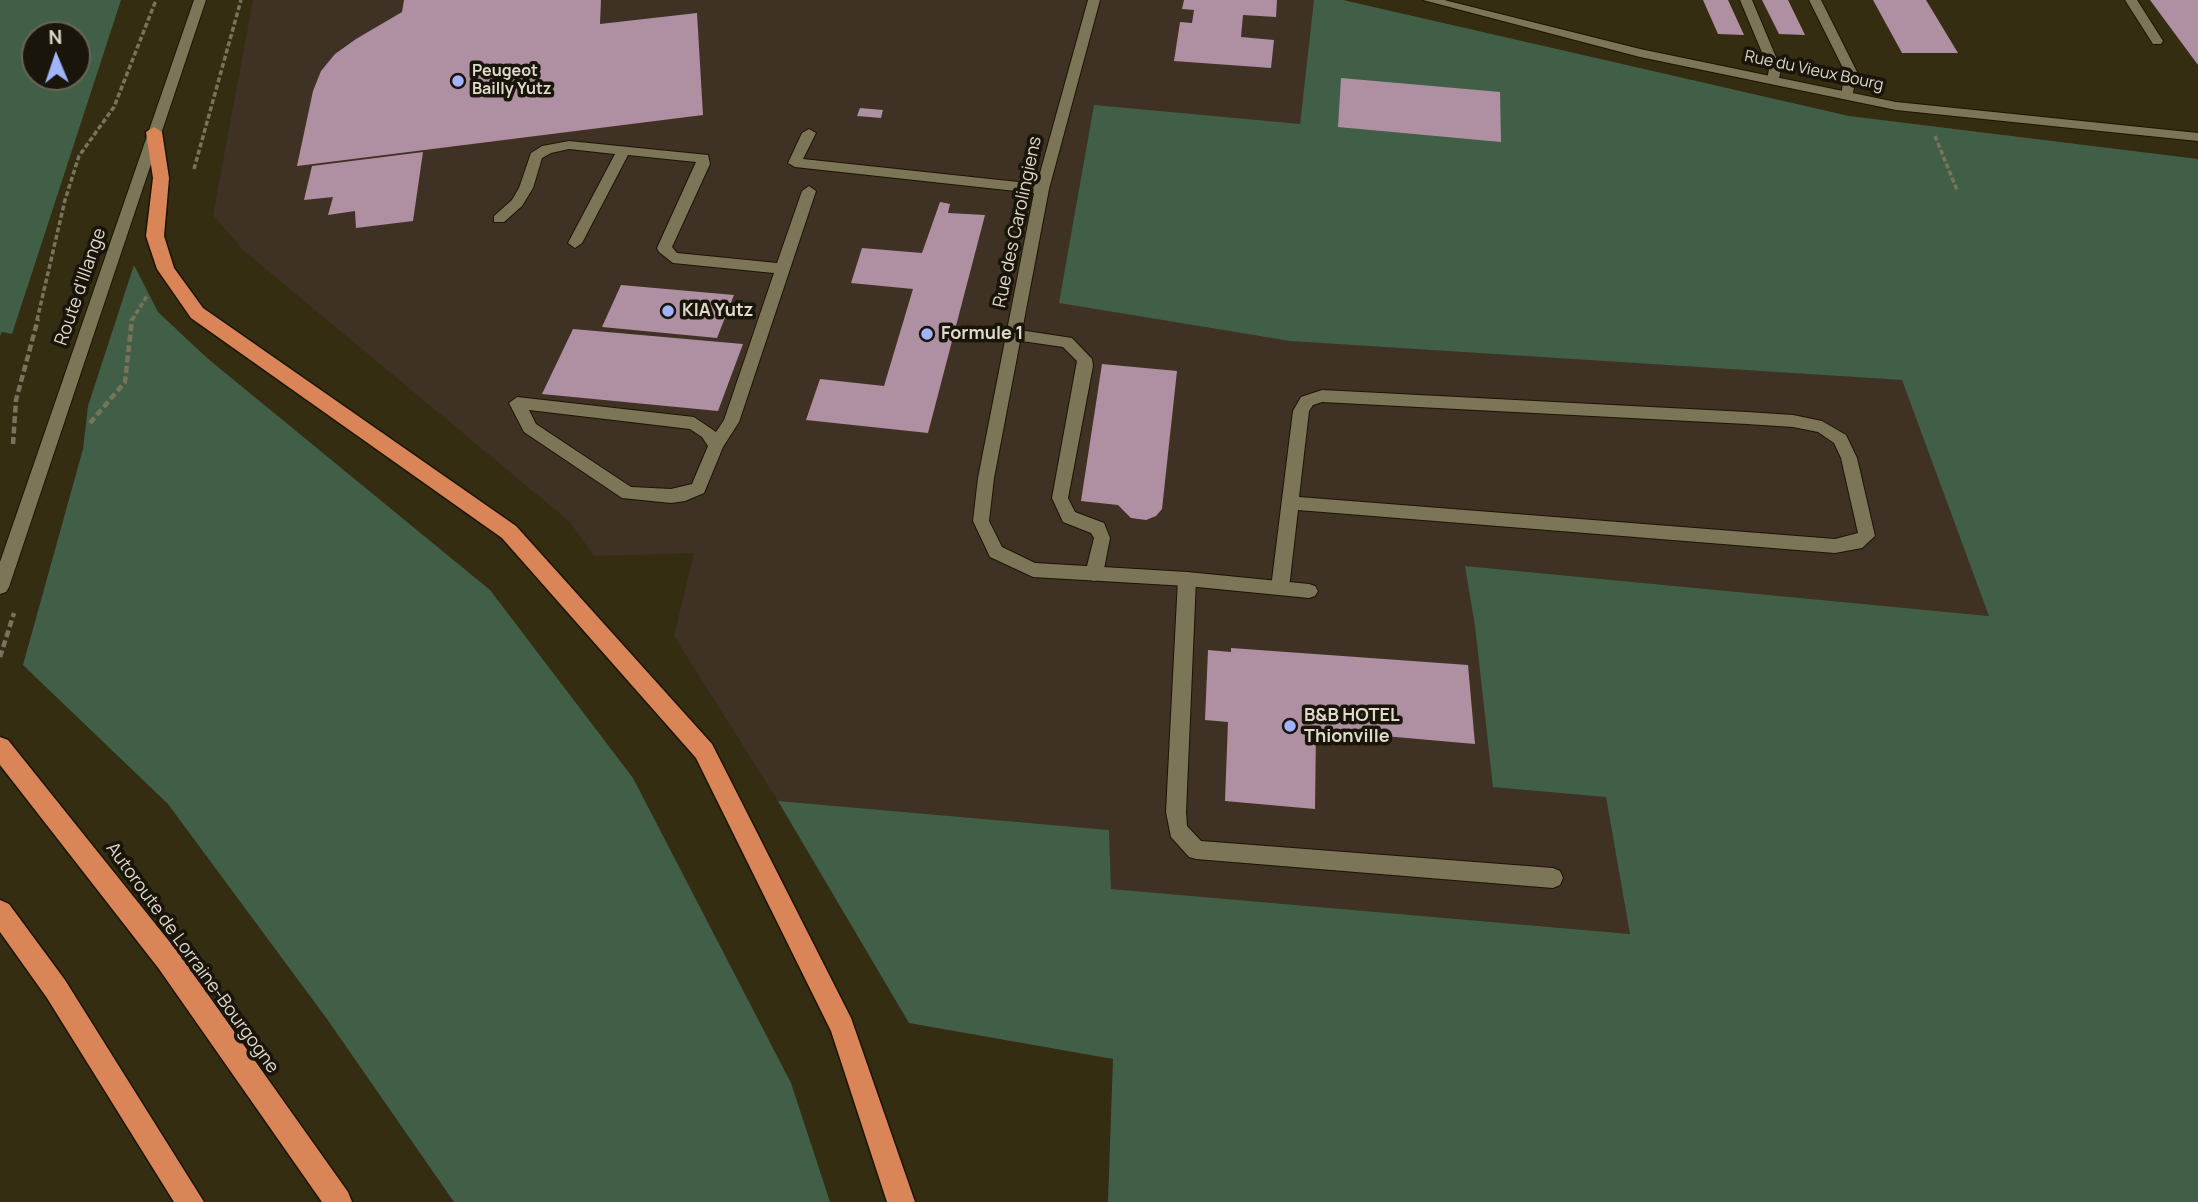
<!DOCTYPE html>
<style>
body{margin:0}
#map{position:relative;width:2198px;height:1202px;overflow:hidden;background:#342d12;font-family:Manrope,sans-serif}
canvas{display:block}
.north{position:absolute;left:21px;top:21px;width:70px;height:70px;box-sizing:border-box;background:#19150a;border:2px solid #686457;border-radius:50%;rotate:358deg;font-size:19px;font-weight:700;line-height:28px;text-align:center;color:#dfdacb}
.north::after{content:'';display:block;margin:auto;width:24px;height:32px;background:#a1b3fd;clip-path:polygon(50% 0,100% 100%,50% 72%,0 100%)}
</style>
<div id="map">
<canvas width="2198" height="1202"></canvas>
<div class="north">N</div>
</div>
<script>
const g = document.querySelector('canvas').getContext('2d');
g.lineJoin = 'round';
function fill(path, color) {
  g.fillStyle = color;
  g.fill(path, 'evenodd');
}
function toPath(rows) {
  const path = new Path2D();
  for (const r of rows) {
    path.moveTo(r[0], r[1]);
    for (let i = 2; i < r.length; i += 2) path.lineTo(r[i], r[i + 1]);
  }
  return path;
}
function stroke(path, color, width, dash) {
  g.strokeStyle = color;
  g.lineWidth = width;
  g.lineCap = dash ? 'butt' : 'round';
  g.setLineDash(dash || []);
  g.stroke(path);
}
function drawText(font, color, halo, rows, align = 'center') {
  g.font = font + ' Manrope,sans-serif';
  g.lineWidth = 7;
  g.setLineDash([]);
  g.textBaseline = 'middle';
  g.strokeStyle = halo;
  g.fillStyle = color;
  for (const [text, x, y, turn = 0] of rows) {
    g.save();
    g.translate(x, y);
    g.rotate((+turn || 0) * Math.PI / 180);
    g.textAlign = isNaN(turn) ? turn : align;
    if (halo) g.strokeText(text, 0, 0);
    g.fillText(text, 0, 0);
    g.restore();
  }
}
const commercial = toPath([
 [253,0,1314,0,1300,124,1060,303,1290,341,1902,380,1990,616,1466,566,1475,626,1606,797,1631,934,1111,889,1109,830,778,801,674,636,694,553,594,556,570,522,243,250,213,215]
]);
const green = toPath([
 [0,0,121,0,12,334,2,332,0,336],
 [35,35,77,35,77,77,35,77],
 [1314,0,1343,0,1849,116,2198,159,2198,1202,1108,1202,1113,1059,909,1023,778,801,1109,830,1111,889,1630,934,1606,797,1493,787,1475,626,1465,566,1989,616,1902,380,1290,341,1059,303,1094,105,1300,124],
 [134,265,158,312,207,358,490,590,633,778,791,1083,830,1202,454,1202,327,1019,168,804,23,665,83,449,88,406]
]);
const building = toPath([
 [404,0,601,0,600,24,697,13,703,115,297,166,313,91,321,71,335,54,356,39,402,12],
 [1184,0,1277,0,1276,17,1243,15,1241,37,1274,40,1271,68,1174,61,1180,22,1192,23,1194,10,1182,9],
 [1703,0,1728,0,1744,35,1718,34],
 [1762,0,1788,0,1805,35,1779,34],
 [1873,0,1926,0,1958,53,1902,53],
 [2150,0,2198,0,2198,65],
 [1341,78,1500,92,1501,142,1338,127],
 [860,108,883,110,881,118,857,116],
 [423,152,413,221,356,228,355,211,328,215,333,197,304,200,312,166],
 [940,202,950,204,948,213,985,215,928,433,806,420,820,379,884,386,913,289,851,283,862,248,922,253],
 [621,285,734,295,717,338,602,327],
 [573,329,743,344,718,411,542,394],
 [1102,364,1177,371,1162,509,1156,516,1146,520,1131,518,1118,505,1081,501],
 [1231,648,1468,665,1475,744,1316,730,1315,809,1225,801,1228,722,1205,720,1208,650,1231,652]
]);
const pathFar1 = toPath([
 [1935,136,1957,190],
 [194,169,241,0],
 [37,320,65,200,79,156,114,107,156,0],
 [132,320,147,296]
]);
const path = toPath([
 [90,423,125,382,132,319],
 [13,444,16,400,38,319],
 [0,657,14,613]
]);
const lane = toPath([
 [1740,0,1752,0,1781,69,1778,83,1768,83,1767,80,1769,69,1740,0],
 [2125,0,2137,0,2163,41,2161,44,2153,44,2125,0],
 [569,141,708,155,710,164,672,247,677,253,777,263,802,191,809,186,816,191,739,422,723,447,704,493,685,501,671,503,622,498,524,432,509,403,517,397,694,417,716,432,724,420,774,273,673,263,659,252,657,248,696,162,628,155,582,243,575,248,568,243,615,154,569,149,551,153,542,158,533,188,522,206,504,222,494,222,494,216,512,200,519,188,531,153,542,146,569,141],
 [529,410,690,429,702,437,708,446,692,484,671,489,631,487,536,424,529,410],
 [1013,329,1072,338,1092,359,1093,366,1068,498,1075,512,1104,523,1110,538,1103,574,1100,579,1094,581,1088,579,1085,574,1094,538,1091,533,1063,522,1052,498,1077,361,1063,347,1008,339,1005,335,1008,331,1013,329],
 [1322,390,1747,412,1793,415,1822,421,1846,435,1857,458,1875,536,1862,548,1835,553,1298,510,1289,588,1286,593,1280,595,1274,593,1271,588,1293,411,1301,397,1322,390],
 [1322,402,1747,424,1793,427,1818,432,1834,443,1841,458,1858,533,1835,539,1299,497,1309,411,1313,405,1322,402],
 [1187,572,1193,574,1196,579,1186,812,1187,826,1201,841,1553,868,1560,871,1563,878,1560,885,1553,888,1196,859,1189,857,1171,837,1166,812,1178,579,1181,574,1187,572]
]);
const street = toPath([
 [1088,0,1100,0,1049,189,994,478,989,521,1002,547,1035,563,1187,572,1309,584,1315,586,1318,591,1315,596,1309,598,1187,586,1033,577,990,557,973,521,978,478,1034,193,795,167,788,163,802,133,809,129,816,133,803,159,1037,184,1088,0],
 [1809,0,1821,0,1857,72,1852,98,1842,98,1841,95,1845,72,1809,0]
]);
const secondary = toPath([
 [194,0,206,0,9,587,6,592,0,594,0,562,194,0],
 [1423,0,1444,0,1640,49,1896,102,2198,133,2198,141,1896,110,1640,57,1423,0]
]);
const highway = toPath([
 [154,127,162,132,169,178,164,236,174,268,203,308,516,526,712,744,851,1018,915,1202,887,1202,831,1031,696,758,502,538,191,318,157,269,146,236,153,178,146,132,154,127],
 [0,737,8,740,177,951,348,1192,352,1202,322,1202,159,969,0,765,0,737],
 [0,900,9,904,65,980,204,1202,174,1202,47,998,0,932,0,900]
]);
const markers = [
 [458,81,7,"#a1b3fd"],
 [668,311,7,"#a1b3fd"],
 [927,334,7,"#a1b3fd"],
 [1290,726,7,"#a1b3fd"]
];
const farStreetnames = [
 ["Rue du Vieux Bourg",1814,71,12]
];
const farPoinames = [
 ["Peugeot",472,72],
 ["Bailly Yutz",472,90]
];
const streetNames = [
 ["Rue des Carolingiens",1018,222,-78],
 ["Route d'Illange",81,287,-71],
 ["Autoroute de Lorraine-Bourgogne",192,958,54]
];
const poiNames = [
 ["KIA Yutz",682,311],
 ["Formule 1",941,334],
 ["B&B HOTEL",1304,716],
 ["Thionville",1304,737]
];
fill(commercial, '#403125');
fill(green, '#415f47');
fill(building, '#ae90a2');
stroke(lane, '#1c1500', 2);
stroke(street, '#1c1500', 2);
stroke(secondary, '#1c1500', 2);
stroke(highway, '#1c1500', 3);
stroke(pathFar1, '#79735d', 3.5, [5, 2.5]);
stroke(path, '#79735d', 4.5, [7, 3.5]);
fill(lane, '#7d7558');
fill(street, '#7d7558');
fill(secondary, '#7d7558');
fill(highway, '#d98557');
for (const [x, y, r, color] of markers) {
  const dot = new Path2D();
  dot.arc(x, y, r, 0, 2 * Math.PI);
  g.fillStyle = color;
  g.fill(dot);
  stroke(dot, '#19150a', 2.5);
}
drawText('16px', '#dfdacb', '#19150a', farStreetnames);
drawText('bold 16px', '#dfdacb', '#19150a', farPoinames, 'left');
drawText('18px', '#dfdacb', '#19150a', streetNames);
drawText('bold 18px', '#dfdacb', '#19150a', poiNames, 'left');
</script>
